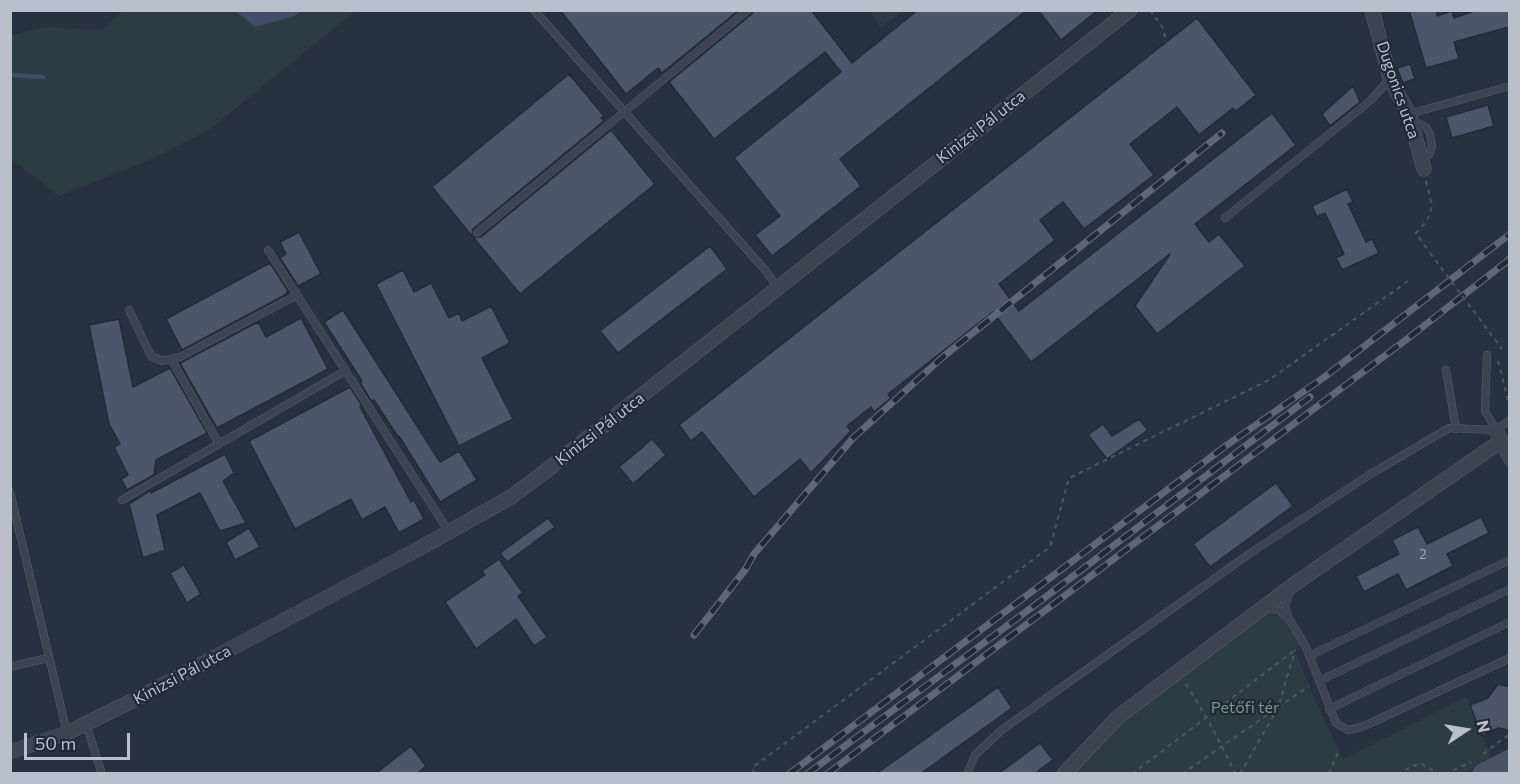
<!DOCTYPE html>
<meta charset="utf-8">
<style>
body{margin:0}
#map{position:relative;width:1520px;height:784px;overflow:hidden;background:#293041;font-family:Commissioner,sans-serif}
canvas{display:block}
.frame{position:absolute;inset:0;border:12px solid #babfcb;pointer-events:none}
.north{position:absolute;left:1436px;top:700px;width:60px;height:60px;-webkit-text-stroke:4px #222837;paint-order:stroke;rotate:78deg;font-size:16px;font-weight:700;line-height:24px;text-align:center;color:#babfcb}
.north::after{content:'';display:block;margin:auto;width:21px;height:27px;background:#babfcb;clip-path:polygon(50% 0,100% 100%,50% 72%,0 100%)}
.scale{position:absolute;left:24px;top:733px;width:106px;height:27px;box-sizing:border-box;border:3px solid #babfcb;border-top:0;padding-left:8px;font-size:18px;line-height:21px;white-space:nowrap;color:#babfcb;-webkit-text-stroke:4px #222837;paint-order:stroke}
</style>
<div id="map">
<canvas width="1520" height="784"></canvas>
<div class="frame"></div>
<div class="north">N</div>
<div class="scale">50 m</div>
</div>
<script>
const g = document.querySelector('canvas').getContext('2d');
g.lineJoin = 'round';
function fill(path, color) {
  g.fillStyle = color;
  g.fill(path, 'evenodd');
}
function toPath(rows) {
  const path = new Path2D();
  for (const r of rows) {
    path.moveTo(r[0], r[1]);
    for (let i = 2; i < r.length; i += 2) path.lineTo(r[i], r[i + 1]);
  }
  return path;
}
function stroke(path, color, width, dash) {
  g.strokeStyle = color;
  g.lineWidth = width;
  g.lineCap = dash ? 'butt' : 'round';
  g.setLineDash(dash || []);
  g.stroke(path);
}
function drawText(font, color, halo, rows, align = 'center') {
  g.font = font + ' Commissioner,sans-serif';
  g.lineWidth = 4.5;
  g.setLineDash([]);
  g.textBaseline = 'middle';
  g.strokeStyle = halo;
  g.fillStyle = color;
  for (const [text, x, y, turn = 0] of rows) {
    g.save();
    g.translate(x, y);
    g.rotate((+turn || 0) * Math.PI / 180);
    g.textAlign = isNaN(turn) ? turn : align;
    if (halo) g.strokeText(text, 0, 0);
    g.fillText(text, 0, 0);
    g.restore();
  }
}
const green = toPath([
 [122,11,355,11,209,130,154,158,59,196,11,159,10,36,43,27,103,30],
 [871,11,902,11,880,28],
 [1266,610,1286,620,1303,645,1295,651,1316,702,1343,759,1466,697,1493,759,1463,774,1066,774,1120,721]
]);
const water = toPath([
 [239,11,239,10,302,11,294,16,255,27,238,13]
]);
const stream = toPath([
 [10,75,43,77]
]);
const building = toPath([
 [560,10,739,10,662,73,658,68,626,94,560,10],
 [753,10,811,10,852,63,918,10,1027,10,840,159,861,186,772,256,755,235,780,216,734,158,841,72,825,52,714,139,669,82,752,14,753,10],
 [1038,10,1098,10,1061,40,1038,10],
 [1409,10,1436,10,1437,16,1452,11,1454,18,1477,10,1509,10,1509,27,1454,42,1459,59,1426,68,1409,10],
 [1197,18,1256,95,1236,111,1233,108,1199,135,1177,107,1130,144,1154,175,1084,229,1063,202,1040,220,1055,240,999,284,1019,311,1272,113,1296,145,1195,224,1209,242,1219,234,1245,266,1157,334,1135,306,1170,254,1031,362,993,312,888,394,891,398,874,412,871,407,847,426,851,431,811,473,800,459,754,497,702,432,691,441,679,425,1197,18],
 [1410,64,1415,79,1403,83,1397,68,1410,64],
 [569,74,604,116,601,118,604,121,473,229,472,236,432,187,569,74],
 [1353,86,1360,102,1330,126,1322,114,1353,86],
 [1488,105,1494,126,1452,138,1446,117,1488,105],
 [611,130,655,184,520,294,473,237,481,237,611,130],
 [1347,189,1353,202,1348,204,1366,242,1372,239,1379,253,1342,270,1336,258,1344,254,1325,213,1317,217,1312,206,1347,189],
 [299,232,321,274,298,286,280,258,286,254,280,242,299,232],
 [710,246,727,269,618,353,600,331,710,246],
 [270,263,288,291,285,295,182,350,166,319,270,263],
 [403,270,414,292,431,283,449,318,459,313,462,321,491,306,510,343,482,358,513,419,459,446,376,284,403,270],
 [343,310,440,462,459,451,477,480,440,502,399,436,398,437,374,400,371,401,360,382,362,381,324,322,343,310],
 [301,318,328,369,217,428,180,363,258,322,266,337,301,318],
 [119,319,133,387,170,368,207,433,156,460,154,475,127,490,121,479,128,475,114,447,120,444,109,424,89,325,119,319],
 [350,387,362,406,360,407,411,502,414,500,424,519,399,533,385,507,362,520,351,499,295,529,249,441,350,387],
 [1139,419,1148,430,1107,459,1088,435,1103,424,1112,436,1139,419],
 [652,439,666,455,633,484,619,467,652,439],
 [225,454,234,473,223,481,246,523,220,531,200,493,157,515,165,550,143,558,129,504,151,490,151,493,225,454],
 [1276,483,1293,506,1210,567,1193,544,1276,483],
 [1481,517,1489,533,1447,554,1453,566,1406,590,1398,574,1364,592,1356,576,1399,554,1392,540,1418,527,1427,544,1481,517],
 [548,518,555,527,507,562,500,553,548,518],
 [249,528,260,547,235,560,226,542,249,528],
 [499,559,523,593,518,596,547,637,534,646,516,619,476,649,445,602,485,575,482,571,499,559],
 [184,565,201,594,187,603,170,573,184,565],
 [1498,684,1509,687,1509,730,1498,728,1482,736,1470,705,1488,698,1498,684],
 [998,687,1012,708,920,774,876,774,998,687],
 [1040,743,1053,760,1034,774,998,774,1040,743],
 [411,746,426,766,417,774,375,774,411,746]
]);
const path = toPath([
 [1150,10,1163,28,1166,42],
 [1426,181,1432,206,1427,221,1416,233,1430,253],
 [1498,361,1510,408],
 [1186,684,1207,718,1236,774],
 [1483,754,1510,734],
 [754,774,753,767,1050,547,1069,478,1269,380,1411,279],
 [1132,774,1295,650],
 [1182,774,1309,686],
 [1240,774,1278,708,1295,650],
 [1329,774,1339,750],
 [1397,774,1420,763,1439,774],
 [1445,774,1471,762]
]);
const service = toPath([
 [534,10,766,271,777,287],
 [1409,114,1510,86],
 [1412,120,1426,127,1430,134,1432,146,1429,155,1420,156],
 [1225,218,1370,101,1390,79],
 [477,233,748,10],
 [268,250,449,532],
 [129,310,151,356,162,361,180,357,297,295],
 [1487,355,1485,411,1496,430],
 [171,359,219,444],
 [1446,370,1456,429],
 [10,492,67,733],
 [122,500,345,371],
 [1291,590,1285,604,1288,617,1305,645,1336,723,1348,730,1362,727,1510,658],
 [1266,607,1278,610,1288,617],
 [1309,656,1510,560],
 [10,667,48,658],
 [1319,681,1510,589],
 [1329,709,1510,622],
 [86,724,102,774],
 [967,774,975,755,1003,729,1249,554,1369,475,1449,428,1496,430,1510,420]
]);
const minor = toPath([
 [1372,10,1390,79,1409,114,1424,169],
 [1496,430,1510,458],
 [10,752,67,733,136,699,422,547,511,497,542,474,1130,10],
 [1064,774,1118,717,1179,671,1293,585,1501,441]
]);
const secondary = toPath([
 [1483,774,1510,760]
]);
const rail = toPath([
 [694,635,745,570,754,554,853,438,944,356,1222,133],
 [789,774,1227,445,1323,378,1510,234],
 [807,774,1035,605,1310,397],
 [827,774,1407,339,1510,259]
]);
const pathBridge = toPath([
 [1430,253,1502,349]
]);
const numberNames = [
 ["2",1423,554]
];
const streetNames = [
 ["Dugonics utca",1398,90,71],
 ["Kinizsi Pál utca",981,127,-38],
 ["Kinizsi Pál utca",600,429,-38],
 ["Kinizsi Pál utca",182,675,-28]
];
const parkNames = [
 ["Petőfi tér",1245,708]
];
fill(green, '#2b3d42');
fill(water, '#404c69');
stroke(stream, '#404c69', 4.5);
fill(building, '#4d5568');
stroke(building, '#242a39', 1.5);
stroke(service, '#585e6c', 8);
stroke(minor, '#585e6c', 15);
stroke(secondary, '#585e6c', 21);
stroke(path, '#495a5f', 2, [4.5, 4.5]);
stroke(service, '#3d4351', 7);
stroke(minor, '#3d4351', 14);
stroke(secondary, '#4b5164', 20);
stroke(rail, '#606678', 7);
stroke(rail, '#222837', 4.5, [14]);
stroke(pathBridge, '#495a5f', 2, [4.5, 4.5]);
drawText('14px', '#9fa4b2', null, numberNames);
drawText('16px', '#babfcb', '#222837', streetNames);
drawText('16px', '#739a81', '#222837', parkNames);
</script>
